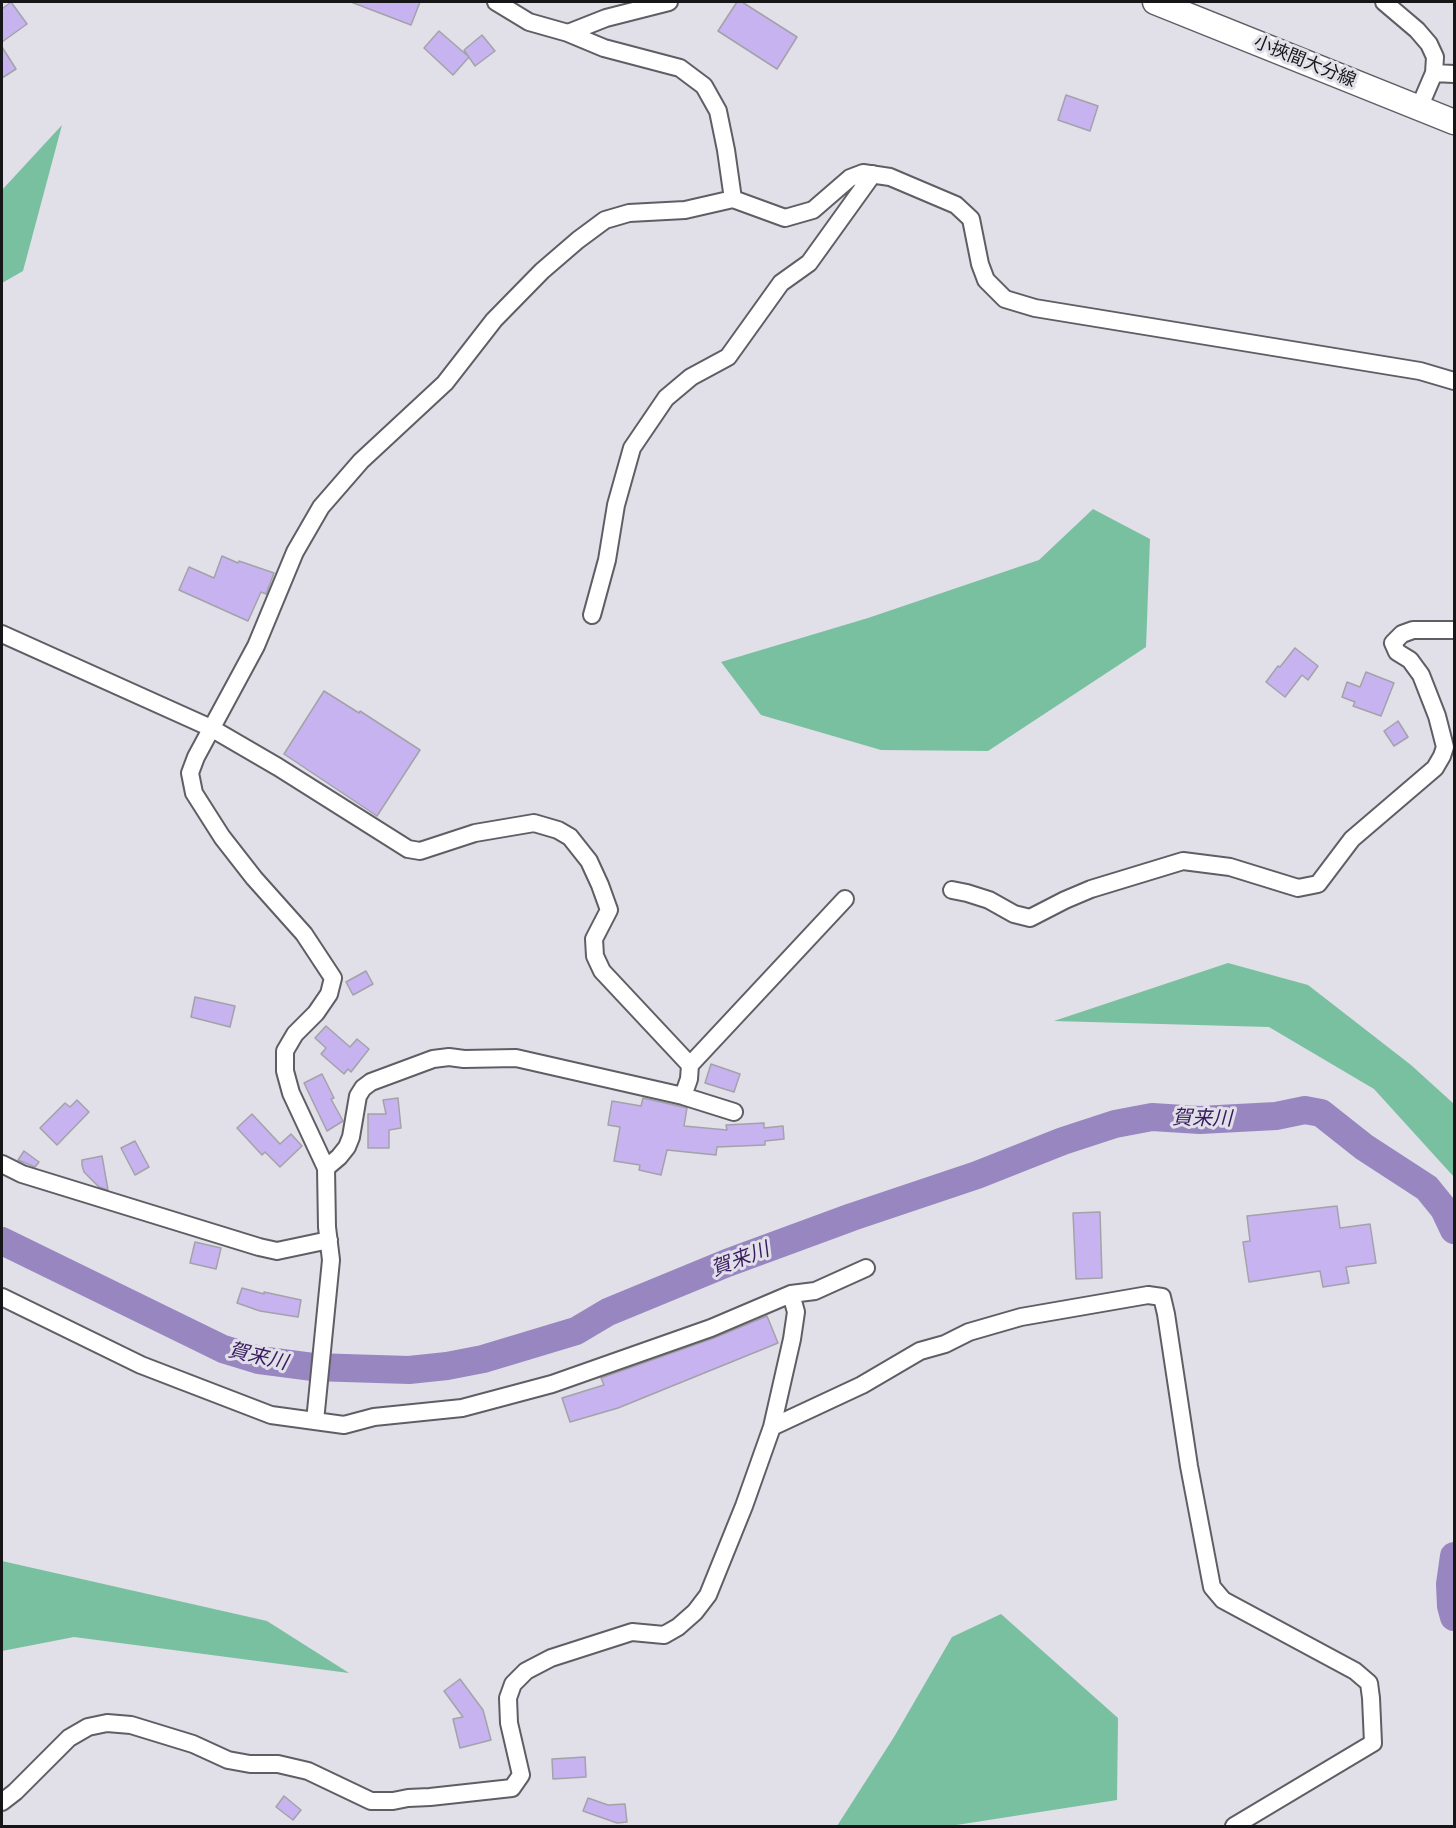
<!DOCTYPE html>
<meta charset="utf-8">
<style>
body{margin:0}
#map{position:relative;width:1456px;height:1828px;overflow:hidden;background:#e1dfe7;font-family:Ubuntu,sans-serif}
canvas{display:block}
.frame{position:absolute;inset:0;border:3px solid #161518;pointer-events:none}
</style>
<div id="map">
<canvas width="1456" height="1828"></canvas>
<div class="frame"></div>
</div>
<script>
const g = document.querySelector('canvas').getContext('2d');
g.lineJoin = 'round';
function fill(path, color) {
  g.fillStyle = color;
  g.fill(path, 'evenodd');
}
function toPath(rows) {
  const path = new Path2D();
  for (const r of rows) {
    path.moveTo(r[0], r[1]);
    for (let i = 2; i < r.length; i += 2) path.lineTo(r[i], r[i + 1]);
  }
  return path;
}
function stroke(path, color, width, dash) {
  g.strokeStyle = color;
  g.lineWidth = width;
  g.lineCap = dash ? 'butt' : 'round';
  g.setLineDash(dash || []);
  g.stroke(path);
}
function drawText(font, color, halo, rows, align = 'center') {
  g.font = font + ' Ubuntu,"Noto Sans JP",sans-serif';
  g.lineWidth = 6;
  g.setLineDash([]);
  g.textBaseline = 'middle';
  g.strokeStyle = halo;
  g.fillStyle = color;
  for (const [text, x, y, turn = 0] of rows) {
    g.save();
    g.translate(x, y);
    g.rotate((+turn || 0) * Math.PI / 180);
    g.textAlign = isNaN(turn) ? turn : align;
    if (halo) g.strokeText(text, 0, 0);
    g.fillText(text, 0, 0);
    g.restore();
  }
}
const forest = toPath([
 [62,125,23,271,2,283,2,190],
 [1093,509,1150,539,1146,647,988,751,881,750,761,715,721,662,868,618,1039,560],
 [1228,963,1308,985,1411,1065,1454,1104,1454,1177,1374,1089,1269,1027,1054,1021],
 [2,1561,267,1621,349,1673,74,1637,2,1651],
 [1001,1614,1118,1718,1117,1800,950,1826,837,1826,894,1737,952,1637]
]);
const river = toPath([
 [2,1241,223,1349,259,1360,313,1367,409,1370,447,1366,483,1359,576,1331,608,1312,727,1263,852,1217,977,1175,1063,1141,1115,1124,1152,1117,1200,1120,1276,1116,1305,1110,1321,1113,1364,1147,1427,1188,1444,1209,1454,1230],
 [1454,1556,1450,1584,1451,1606,1454,1617]
]);
const building = toPath([
 [11,2,27,24,2,42,2,9,11,2],
 [351,2,420,2,411,25,351,2],
 [737,2,742,2,797,37,777,69,718,31,737,2],
 [439,31,469,57,453,75,424,48,439,31],
 [482,35,495,51,475,66,464,50,482,35],
 [2,47,16,69,2,78,2,47],
 [1066,95,1098,106,1090,131,1058,120,1066,95],
 [222,556,238,563,239,561,274,573,266,594,261,592,248,621,179,590,189,567,214,578,222,556],
 [1295,648,1318,666,1308,680,1302,675,1285,697,1266,682,1278,666,1280,667,1295,648],
 [1366,672,1394,683,1381,716,1353,706,1355,702,1342,697,1347,682,1360,687,1366,672],
 [324,691,359,713,360,711,420,750,377,816,284,754,324,691],
 [1398,721,1408,737,1394,746,1384,731,1398,721],
 [366,971,373,984,353,995,346,982,366,971],
 [195,997,235,1006,230,1027,191,1017,195,997],
 [326,1026,350,1047,357,1039,369,1049,351,1072,348,1069,344,1074,321,1054,326,1048,315,1038,326,1026],
 [711,1064,740,1074,734,1092,705,1083,711,1064],
 [322,1074,334,1098,331,1099,343,1121,327,1131,304,1083,322,1074],
 [398,1098,401,1128,389,1130,389,1148,368,1148,368,1114,386,1114,383,1100,398,1098],
 [643,1098,687,1108,684,1126,727,1130,726,1125,764,1123,764,1128,783,1126,784,1139,765,1141,765,1145,717,1147,716,1155,667,1150,661,1175,639,1170,640,1165,614,1161,620,1127,608,1125,612,1101,641,1106,643,1098],
 [77,1100,89,1112,57,1145,40,1128,65,1103,70,1107,77,1100],
 [252,1114,280,1144,291,1134,302,1146,280,1167,265,1152,262,1155,237,1128,252,1114],
 [135,1141,149,1167,135,1175,121,1148,135,1141],
 [24,1151,39,1162,35,1167,18,1160,24,1151],
 [102,1156,108,1190,99,1187,84,1172,82,1165,82,1160,102,1156],
 [1337,1206,1340,1228,1370,1224,1376,1263,1346,1267,1349,1283,1323,1287,1320,1271,1249,1282,1243,1242,1250,1241,1247,1216,1337,1206],
 [1100,1212,1102,1278,1076,1279,1073,1213,1100,1212],
 [195,1242,221,1248,216,1269,190,1263,195,1242],
 [242,1288,264,1294,264,1292,301,1300,298,1317,260,1311,237,1303,242,1288],
 [767,1316,778,1343,618,1408,570,1422,562,1398,604,1385,601,1378,714,1338,767,1316],
 [460,1679,483,1710,491,1740,460,1748,453,1719,463,1717,444,1691,460,1679],
 [585,1757,586,1777,553,1779,552,1759,585,1757],
 [284,1796,301,1810,293,1820,276,1807,284,1796],
 [588,1798,608,1805,625,1804,627,1822,617,1823,583,1811,588,1798]
]);
const minor = toPath([
 [496,2,529,22,568,33,604,48,680,68,704,86,718,111,726,150,733,199],
 [1384,2,1417,30,1429,44,1435,57,1434,73,1419,108],
 [568,33,606,18,669,2],
 [1434,73,1454,74],
 [592,615,607,560,616,505,632,448,666,398,691,377,728,357,781,283,809,263,873,174],
 [2,634,211,728,278,767,408,849,420,851,475,833,534,823,558,830,570,837,589,861,600,885,609,910,594,939,595,956,602,971,690,1065],
 [952,890,967,893,989,900,1014,914,1030,918,1065,900,1091,889,1183,861,1230,867,1298,888,1318,884,1352,839,1435,768,1442,756,1445,747,1437,716,1421,675,1410,660,1397,652,1393,643,1402,634,1413,630,1454,630],
 [683,1096,689,1079,690,1065,845,899],
 [2,1164,22,1174,259,1247,277,1251,329,1240],
 [326,1168,339,1157,347,1147,351,1137,358,1096,363,1088,371,1082,433,1059,449,1057,464,1059,516,1058,683,1096,734,1112],
 [2,1297,141,1365,271,1415,344,1425,374,1417,462,1408,552,1384,711,1328,791,1294,815,1291,866,1268],
 [315,1421,331,1260,327,1227,326,1168,291,1093,285,1071,285,1051,295,1034,316,1013,329,994,333,978,304,934,254,878,222,837,194,793,190,773,196,757,256,646,295,552,321,507,361,461,445,383,494,320,542,271,578,240,605,220,629,213,685,210,733,199,785,218,813,210,850,178,863,173,890,177,956,205,971,219,980,264,986,280,1005,299,1035,308,1420,371,1454,381],
 [772,1427,862,1385,920,1351,945,1344,969,1332,1021,1317,1148,1295,1162,1297,1166,1314,1189,1466,1212,1587,1223,1600,1355,1671,1369,1683,1371,1698,1373,1743,1234,1826],
 [2,1802,15,1792,69,1738,88,1727,107,1723,131,1725,193,1744,228,1760,250,1764,278,1764,308,1771,371,1801,393,1801,408,1798,430,1797,512,1788,521,1775,509,1723,508,1698,513,1684,526,1671,551,1658,632,1632,664,1635,678,1627,695,1612,708,1595,744,1506,772,1427,792,1339,796,1312,791,1294]
]);
const secondary = toPath([
 [1155,2,1454,122]
]);
const streetNames = [
 ["小挾間大分線",1305,61,22]
];
const waterNames = [
 ["賀来川",1202,1118,1],
 ["賀来川",740,1259,-21],
 ["賀来川",258,1356,13]
];
fill(forest, '#78c0a0');
stroke(river, '#9886c0', 28);
fill(building, '#c6b3f0');
stroke(building, '#a4a2a9', 1.5);
stroke(minor, '#605e65', 20);
stroke(secondary, '#605e65', 27);
stroke(minor, '#fff', 16);
stroke(secondary, '#fff', 24);
drawText('18px', '#161518', '#e1dfe7', streetNames);
drawText('italic 20px', '#381a60', '#e1dfe7', waterNames);
</script>
